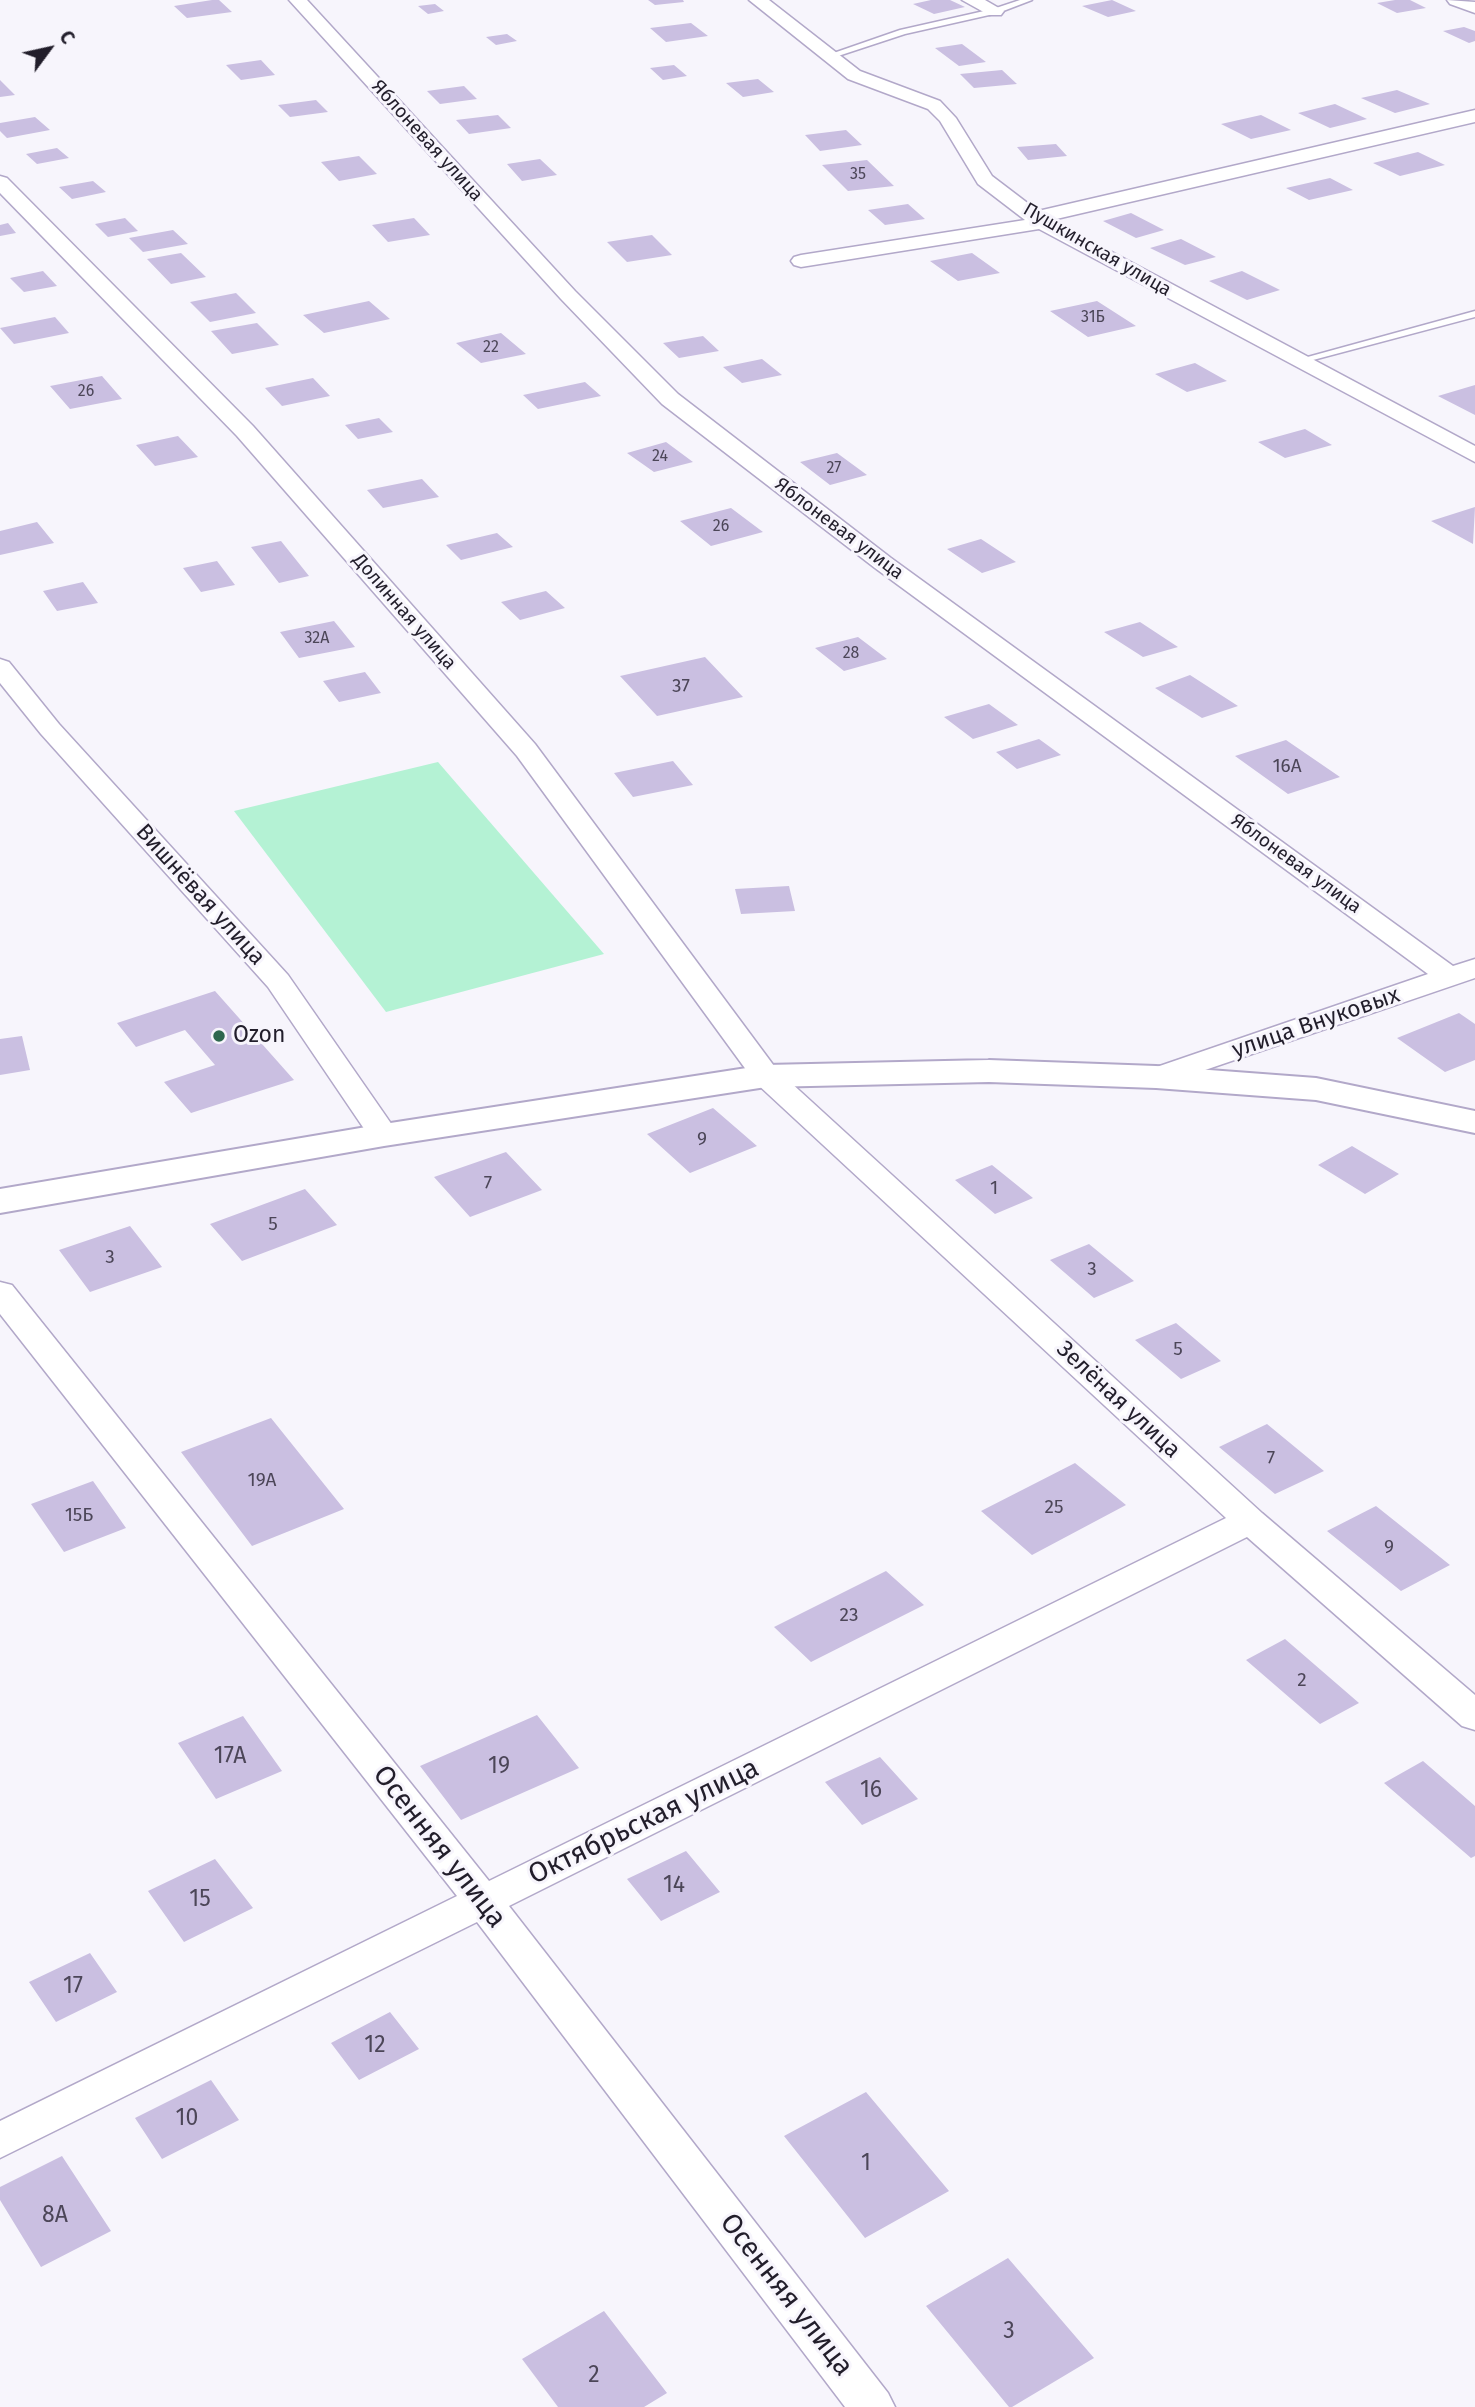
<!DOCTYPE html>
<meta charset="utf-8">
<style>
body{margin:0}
#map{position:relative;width:1475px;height:2407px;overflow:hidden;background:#f7f5fc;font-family:"Fira Sans",sans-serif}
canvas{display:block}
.north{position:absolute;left:14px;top:14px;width:70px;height:70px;-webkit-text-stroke:5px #f7f5fc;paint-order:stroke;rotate:57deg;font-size:19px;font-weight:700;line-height:28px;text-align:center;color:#221e2b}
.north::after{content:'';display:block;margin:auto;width:24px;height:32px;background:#221e2b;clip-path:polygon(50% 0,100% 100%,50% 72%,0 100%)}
</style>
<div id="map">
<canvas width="1475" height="2407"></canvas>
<div class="north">С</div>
</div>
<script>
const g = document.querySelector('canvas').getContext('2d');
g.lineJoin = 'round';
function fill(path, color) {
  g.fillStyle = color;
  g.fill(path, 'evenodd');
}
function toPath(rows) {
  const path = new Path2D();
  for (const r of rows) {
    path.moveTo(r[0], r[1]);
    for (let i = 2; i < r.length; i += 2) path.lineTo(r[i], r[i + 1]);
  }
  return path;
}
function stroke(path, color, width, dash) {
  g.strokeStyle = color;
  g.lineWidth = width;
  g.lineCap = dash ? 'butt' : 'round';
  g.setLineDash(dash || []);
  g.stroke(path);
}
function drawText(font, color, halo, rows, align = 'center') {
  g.font = font + ' "Fira Sans",sans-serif';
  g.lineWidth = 6;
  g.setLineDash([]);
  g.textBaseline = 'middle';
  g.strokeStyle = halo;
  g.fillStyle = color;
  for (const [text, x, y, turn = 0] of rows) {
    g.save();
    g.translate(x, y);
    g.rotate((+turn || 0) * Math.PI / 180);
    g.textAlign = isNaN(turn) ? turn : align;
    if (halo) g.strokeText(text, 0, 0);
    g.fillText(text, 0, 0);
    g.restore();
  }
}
const green = toPath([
 [438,762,604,954,386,1012,234,811]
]);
const building = toPath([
 [212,0,219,0,232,12,187,18,174,6],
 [648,0,683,0,684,2,655,5],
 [931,0,950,0,965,7,934,14,913,4],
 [1112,0,1136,11,1108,17,1082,6],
 [1395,0,1410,0,1426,8,1397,13,1377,3],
 [435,4,444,11,428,14,418,6],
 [691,23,708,36,666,42,650,28],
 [1464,27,1475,31,1475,41,1469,43,1443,31],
 [507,34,517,41,496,45,486,37],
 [962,44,986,62,959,66,935,48],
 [261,60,275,75,241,80,226,65],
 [674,65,687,76,663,80,650,68],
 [1002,70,1017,84,974,88,960,74],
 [758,79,774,92,743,97,726,83],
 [0,80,15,95,0,97],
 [464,86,477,99,440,104,427,91],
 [1397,90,1430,104,1395,113,1361,98],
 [316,100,328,112,290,117,278,105],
 [1335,104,1367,119,1330,128,1298,113],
 [498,115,511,128,469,134,456,120],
 [1261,115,1291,130,1251,139,1221,124],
 [35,117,50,130,7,138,0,131,0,123],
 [846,130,862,145,820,151,805,135],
 [1056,144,1067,156,1028,160,1017,147],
 [57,148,69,158,37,164,26,154],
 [1418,152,1445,165,1400,176,1373,163],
 [359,156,377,174,339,181,321,162],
 [540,159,557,175,522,181,507,164],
 [867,160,894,186,848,191,822,165],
 [1330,178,1353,190,1309,200,1286,188],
 [93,181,106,192,72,199,59,187],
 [908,204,925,219,885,225,868,210],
 [1131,213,1164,230,1136,238,1103,221],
 [125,218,138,231,108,237,95,224],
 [414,218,430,235,388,242,372,225],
 [8,223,16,233,0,236,0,225],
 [173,230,188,244,143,252,129,238],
 [652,235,672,255,627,262,607,242],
 [1181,239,1216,257,1185,265,1150,248],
 [181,253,206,277,171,284,147,259],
 [972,253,1000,273,958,281,930,261],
 [43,271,57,286,24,292,10,278],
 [1242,271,1280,290,1247,300,1209,281],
 [236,293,256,313,210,322,190,302],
 [369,301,390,319,324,333,303,315],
 [1097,301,1136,326,1088,337,1050,311],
 [55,317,69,333,14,344,0,328],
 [257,323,279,345,232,354,211,331],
 [501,333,526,354,481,363,456,343],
 [703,336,719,351,679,358,663,343],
 [762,359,782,375,742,383,723,367],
 [1195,363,1227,381,1187,392,1155,374],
 [102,376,122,399,70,409,50,386],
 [313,378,330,396,282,406,265,388],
 [585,382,601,396,538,409,523,395],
 [1475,385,1475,415,1438,396],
 [379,418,393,432,358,439,345,425],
 [1305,429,1332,445,1285,458,1258,442],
 [178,436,198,457,155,466,136,445],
 [666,442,693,462,654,472,627,453],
 [837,453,867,475,830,485,800,462],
 [422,479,439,497,383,508,367,490],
 [1475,507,1473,544,1431,521],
 [731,508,763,532,711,546,680,521],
 [37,522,54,543,0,555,0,531],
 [497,533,513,547,461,560,446,545],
 [981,539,1016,562,982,573,947,549],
 [281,541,309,576,279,583,251,547],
 [217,561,235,585,201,592,183,568],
 [83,582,98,603,57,611,43,591],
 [546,591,565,608,520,620,501,602],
 [334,621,355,647,299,658,280,632],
 [1140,622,1178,647,1143,657,1104,632],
 [858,637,887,659,844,671,815,648],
 [705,657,743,697,657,716,620,676],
 [365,672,381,693,339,702,323,681],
 [1190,675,1238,706,1202,718,1155,688],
 [989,704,1018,725,973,739,944,717],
 [1039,739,1061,755,1017,769,996,752],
 [1286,740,1340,777,1288,794,1235,756],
 [673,761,693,785,633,797,614,773],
 [789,886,795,911,741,914,735,889],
 [215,991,294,1080,191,1113,164,1082,215,1065,185,1030,136,1047,117,1023],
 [1459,1013,1475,1024,1475,1060,1445,1072,1397,1038],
 [22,1036,30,1070,0,1075,0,1039],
 [713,1108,757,1146,690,1173,647,1134],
 [1352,1146,1399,1174,1365,1194,1318,1165],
 [506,1152,542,1190,470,1217,434,1177],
 [992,1165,1033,1198,995,1214,955,1180],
 [305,1189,337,1225,242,1261,210,1224],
 [130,1226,162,1267,90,1292,59,1250],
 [1089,1244,1134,1281,1094,1298,1050,1260],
 [1176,1323,1221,1361,1181,1379,1135,1340],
 [271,1418,344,1509,252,1546,181,1452],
 [1267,1424,1324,1471,1275,1494,1219,1447],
 [1075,1463,1126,1505,1032,1555,981,1511],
 [93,1481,126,1528,64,1552,31,1504],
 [1376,1506,1450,1565,1401,1591,1327,1531],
 [886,1571,924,1605,811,1662,774,1627],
 [1285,1639,1359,1703,1320,1724,1246,1660],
 [537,1715,579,1768,461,1820,420,1766],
 [243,1716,282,1771,216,1799,178,1743],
 [880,1757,918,1799,862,1825,825,1782],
 [1423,1761,1475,1806,1475,1856,1471,1858,1384,1783],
 [686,1851,720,1892,661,1921,627,1879],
 [215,1859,253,1908,184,1942,148,1891],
 [90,1953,117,1992,56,2022,29,1982],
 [390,2012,419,2049,359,2080,331,2043],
 [211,2080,239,2120,162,2159,135,2118],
 [866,2092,949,2191,865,2238,784,2136],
 [62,2156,111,2231,41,2267,0,2200,0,2187],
 [1008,2258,1094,2358,1012,2407,1009,2407,926,2306],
 [604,2311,667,2393,644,2407,558,2407,522,2359]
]);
const service = toPath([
 [1020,0,1032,0,998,13,905,34,832,58,825,56,900,30,993,9,1020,0],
 [1475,311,1475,317,1298,364,1293,361,1475,311]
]);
const minor = toPath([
 [289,0,307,0,575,291,678,394,891,558,1453,966,1475,959,1475,978,1167,1083,1156,1086,1145,1083,1141,1077,1145,1071,1428,974,875,568,662,404,561,299,289,0],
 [749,0,769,0,860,71,940,101,956,118,992,176,1038,211,1475,110,1475,122,1052,220,1475,446,1475,462,1039,229,801,267,794,265,791,261,794,257,801,255,1025,220,978,184,940,121,928,109,848,79,749,0],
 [962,0,985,0,1004,11,1001,15,989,15,962,0],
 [1447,0,1475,2,1475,13,1450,4,1447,0],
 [0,176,7,178,253,426,535,744,777,1070,1262,1513,1475,1695,1475,1730,1462,1726,1247,1537,509,1906,888,2393,895,2407,845,2407,477,1922,0,2158,0,2121,457,1896,0,1314,0,1282,12,1285,489,1881,1226,1518,755,1082,517,756,237,436,0,193,0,176],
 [0,659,9,662,59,724,288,975,399,1135,395,1142,384,1144,373,1142,268,987,41,734,0,683,0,659]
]);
const tertiary = toPath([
 [989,1060,1156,1066,1316,1078,1475,1111,1475,1133,1316,1100,1156,1088,989,1082,766,1087,384,1146,0,1213,0,1189,384,1124,766,1065,989,1060]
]);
const markers = [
 [219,1036,7,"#2e674e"]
];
const farNumbernames = [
 ["35",858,175],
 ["31Б",1093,318],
 ["22",491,348],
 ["26",86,392],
 ["24",660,457],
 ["27",834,469],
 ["26",721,527],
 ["32А",317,639],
 ["28",851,654]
];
const farStreetnames = [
 ["Яблоневая улица",427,141,48],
 ["Пушкинская улица",1097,250,30],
 ["Яблоневая улица",839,529,37],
 ["Долинная улица",404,612,49],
 ["Яблоневая улица",1296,864,36]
];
const numberNames = [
 ["37",681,687],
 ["16А",1287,767],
 ["9",702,1140],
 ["7",488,1184],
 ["1",994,1189],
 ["5",273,1225],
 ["3",110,1258],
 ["3",1092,1270],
 ["5",1178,1350],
 ["7",1271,1459],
 ["19А",262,1481],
 ["25",1054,1508],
 ["15Б",79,1516],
 ["9",1389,1548],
 ["23",849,1616],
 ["2",1302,1681]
];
const streetNames = [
 ["Вишнёвая улица",200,895,48],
 ["улица Внуковых",1316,1023,-19],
 ["Зелёная улица",1118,1400,43]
];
const poiNames = [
 ["Ozon",233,1036]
];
const nearNumbernames = [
 ["17А",230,1757],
 ["19",499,1767],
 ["16",871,1791],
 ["14",674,1886],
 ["15",200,1900],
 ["17",73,1987],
 ["12",375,2046],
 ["10",187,2119],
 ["1",866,2164],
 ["8А",55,2216],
 ["3",1009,2332],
 ["2",594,2376]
];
const nearStreetnames = [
 ["Октябрьская улица",644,1822,-26],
 ["Осенняя улица",439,1847,52],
 ["Осенняя улица",786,2295,52]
];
fill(green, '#b4f2d4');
fill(building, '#cabfe1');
stroke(service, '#b2a8c9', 3);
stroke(minor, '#b2a8c9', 3);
stroke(tertiary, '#b2a8c9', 4);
fill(service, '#fff');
fill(minor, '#fff');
fill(tertiary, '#fff');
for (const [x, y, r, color] of markers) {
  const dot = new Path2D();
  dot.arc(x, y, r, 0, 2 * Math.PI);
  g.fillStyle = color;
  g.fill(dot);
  stroke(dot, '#f7f5fc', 2.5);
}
drawText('16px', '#4c4658', null, farNumbernames);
drawText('19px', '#221e2b', '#f7f5fc', farStreetnames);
drawText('19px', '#4c4658', null, numberNames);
drawText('23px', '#221e2b', '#f7f5fc', streetNames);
drawText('23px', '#221e2b', '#f7f5fc', poiNames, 'left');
drawText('23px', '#4c4658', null, nearNumbernames);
drawText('28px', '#221e2b', '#f7f5fc', nearStreetnames);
</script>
